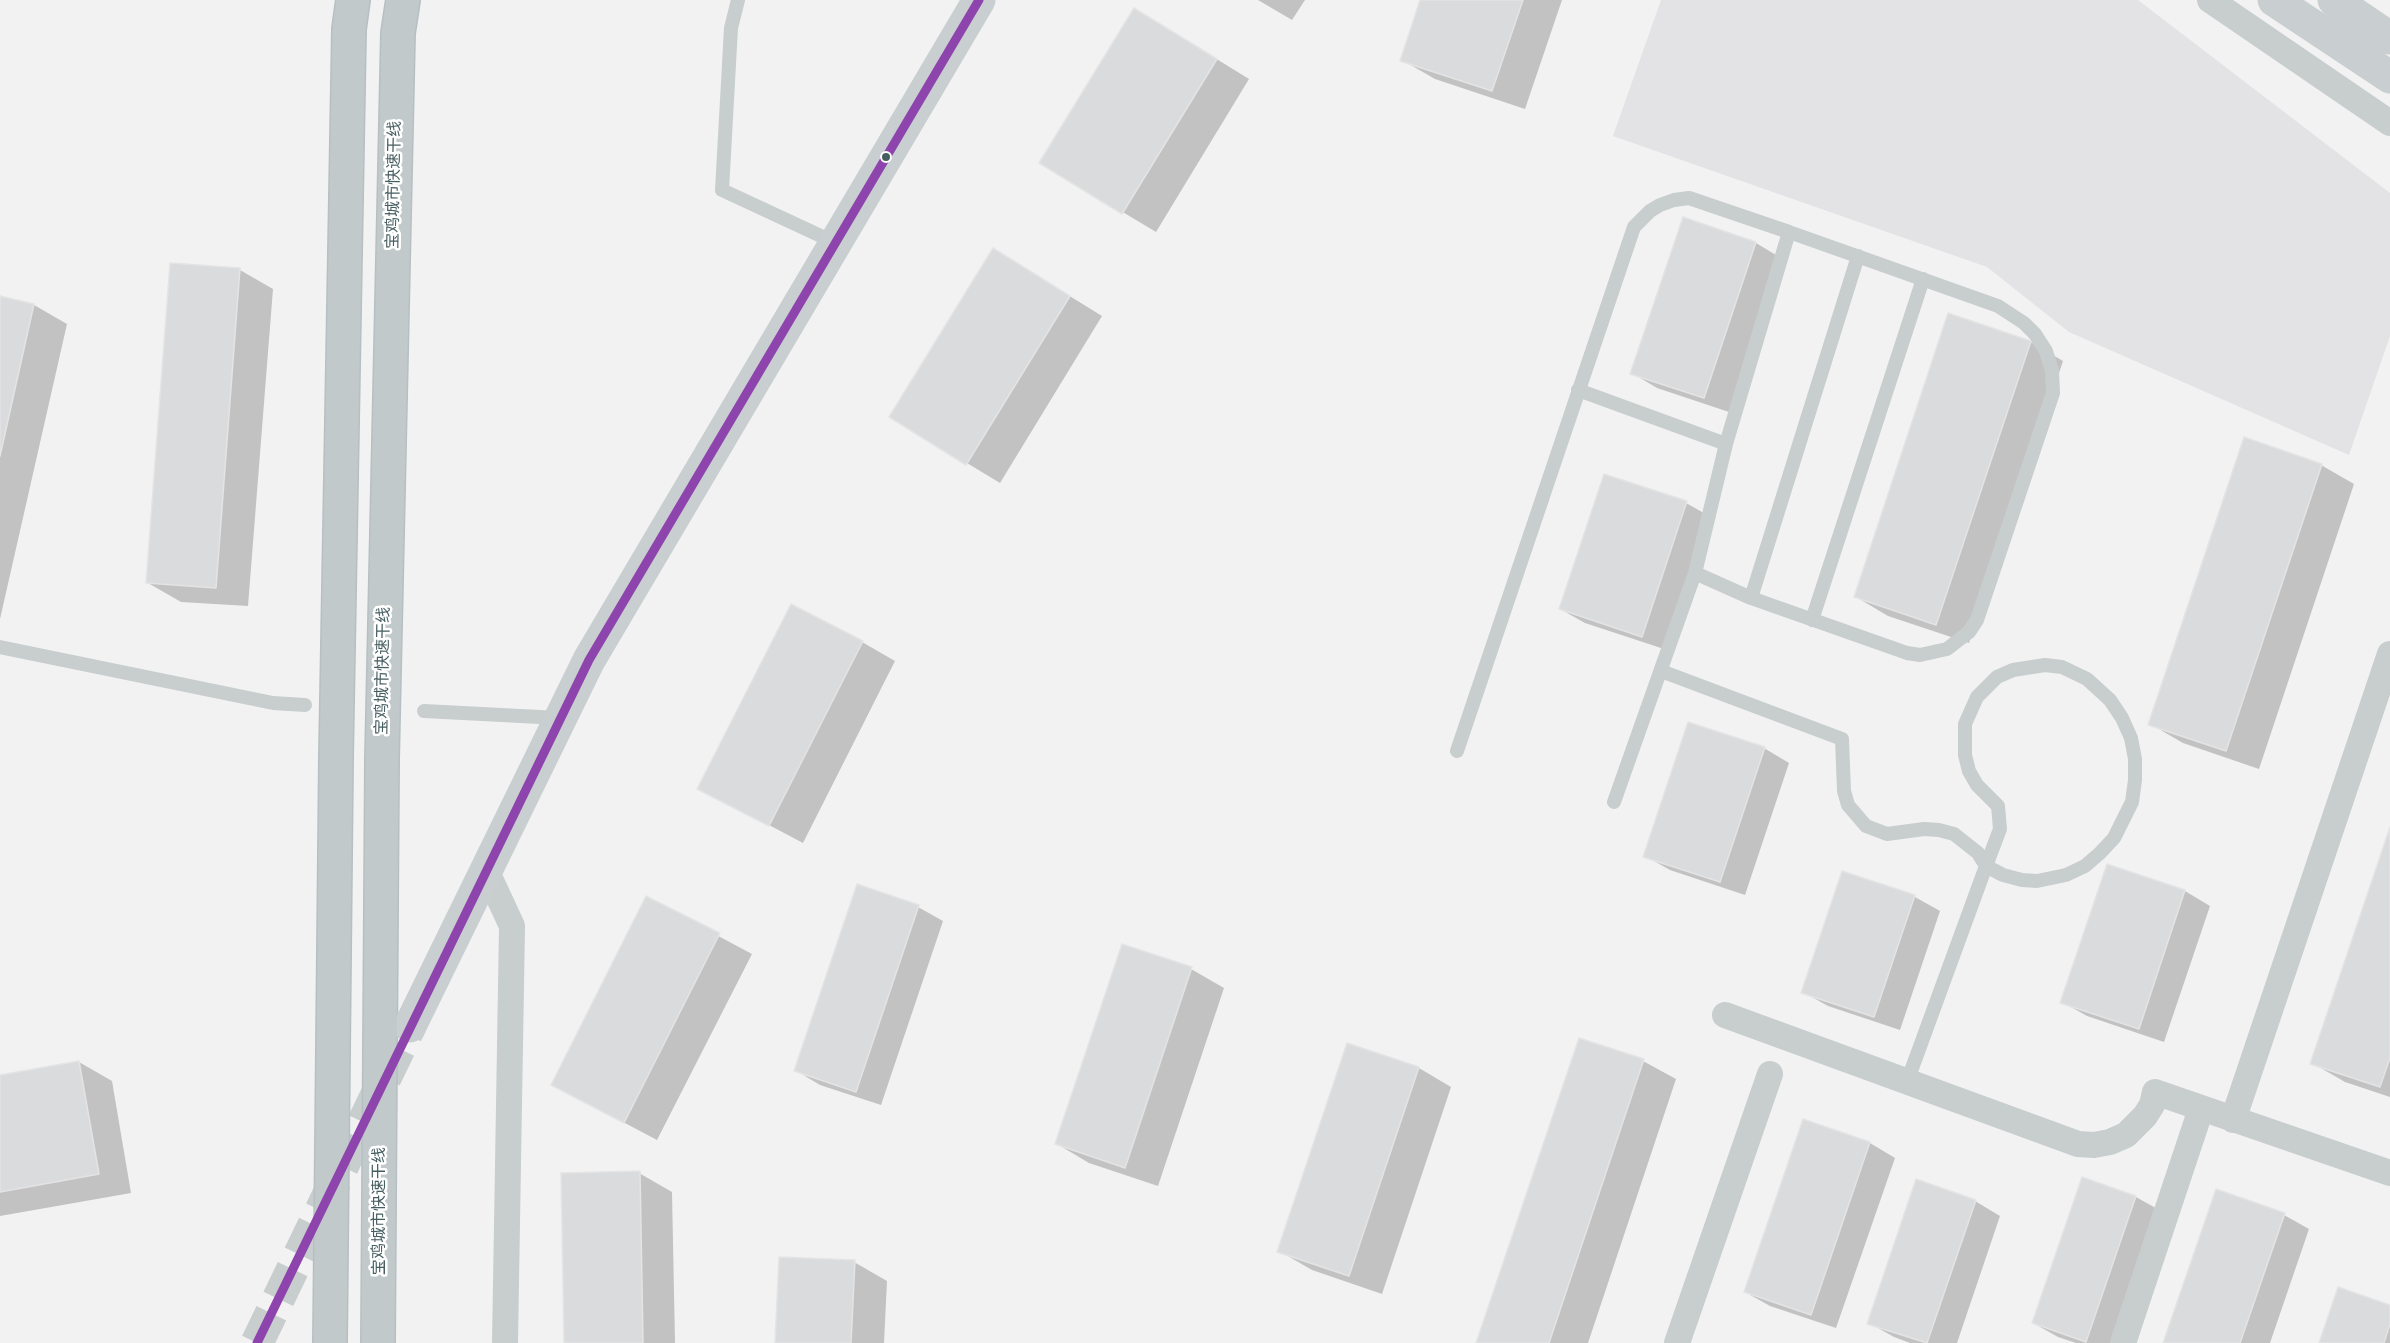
<!DOCTYPE html>
<meta charset="utf-8">
<style>
body{margin:0}
canvas{display:block;background:#f3f2f2}
</style>
<canvas width="2390" height="1343"></canvas>
<script>
const g = document.querySelector('canvas').getContext('2d');
g.lineJoin = 'round';
function fill(path, color) {
  g.fillStyle = color;
  g.fill(path, 'evenodd');
}
function toPath(rows) {
  const path = new Path2D();
  for (const r of rows) {
    path.moveTo(r[0], r[1]);
    for (let i = 2; i < r.length; i += 2) path.lineTo(r[i], r[i + 1]);
  }
  return path;
}
function stroke(path, color, width, dash) {
  g.strokeStyle = color;
  g.lineWidth = width;
  g.lineCap = dash ? 'butt' : 'round';
  g.setLineDash(dash || []);
  g.stroke(path);
}
function drawText(font, color, halo, rows, align = 'center') {
  g.font = font + ' "PT Sans","Noto Sans SC",sans-serif';
  g.lineWidth = 5;
  g.setLineDash([]);
  g.textBaseline = 'middle';
  g.strokeStyle = halo;
  g.fillStyle = color;
  for (const [text, x, y, turn = 0] of rows) {
    g.save();
    g.translate(x, y);
    g.rotate((+turn || 0) * Math.PI / 180);
    g.textAlign = isNaN(turn) ? turn : align;
    if (halo) g.strokeText(text, 0, 0);
    g.fillText(text, 0, 0);
    g.restore();
  }
}
const education = toPath([
 [1661,0,2138,0,2390,193,2390,336,2349,455,2069,332,1987,267,1613,136]
]);
const shadow = toPath([
 [1258,0,1305,0,1292,20],
 [1422,0,1562,0,1525,109,1435,79,1402,60],
 [1168,29,1249,79,1156,232,1041,163],
 [1684,219,1756,243,1781,258,1729,412,1657,388,1632,373],
 [1026,269,1102,316,1000,483,891,417],
 [240,270,273,289,248,606,181,602,148,583],
 [0,298,34,305,67,324,0,619],
 [1949,315,2031,342,2063,361,1969,643,1888,616,1856,597],
 [2321,465,2354,484,2259,769,2183,743,2150,724],
 [1605,476,1686,503,1711,517,1667,650,1585,623,1560,609],
 [862,642,895,661,803,843,699,788],
 [1764,748,1789,763,1745,895,1670,870,1645,856],
 [2390,832,2390,1097,2345,1082,2312,1063],
 [1843,873,1915,897,1940,911,1900,1030,1828,1006,1803,992],
 [2185,891,2210,906,2164,1042,2087,1016,2062,1002],
 [647,898,752,954,657,1140,553,1085],
 [918,907,943,921,881,1105,820,1085,795,1070],
 [1191,969,1224,988,1158,1186,1089,1163,1057,1144],
 [1643,1061,1676,1079,1588,1343,1478,1343],
 [79,1062,112,1081,131,1193,0,1216,0,1077],
 [1419,1068,1451,1087,1382,1294,1312,1270,1279,1251],
 [1804,1121,1870,1143,1895,1158,1836,1328,1770,1306,1745,1292],
 [639,1173,672,1192,675,1343,566,1343],
 [2136,1197,2161,1211,2115,1343,2076,1343,2058,1337,2033,1323],
 [1975,1201,2000,1216,1957,1343,1910,1343,1894,1337,1869,1323],
 [2284,1215,2309,1229,2270,1343,2164,1343],
 [854,1262,887,1281,884,1343,776,1343],
 [2390,1307,2390,1343,2321,1343]
]);
const building = toPath([
 [1420,0,1523,0,1492,91,1400,61,1420,0],
 [1134,8,1217,59,1122,214,1039,163,1134,8],
 [1683,217,1756,242,1704,398,1630,374,1683,217],
 [993,248,1070,296,966,465,889,417,993,248],
 [170,263,240,268,216,588,146,583,170,263],
 [0,296,34,304,0,456,0,296],
 [1948,313,2031,341,1936,625,1854,597,1948,313],
 [2244,437,2322,464,2226,751,2148,725,2244,437],
 [1604,474,1687,501,1642,637,1559,609,1604,474],
 [791,604,863,641,769,826,697,789,791,604],
 [1688,722,1765,747,1720,882,1643,857,1688,722],
 [2390,827,2390,1058,2380,1087,2310,1064,2390,827],
 [2107,864,2185,890,2139,1029,2060,1003,2107,864],
 [1842,871,1915,895,1874,1017,1801,993,1842,871],
 [857,884,919,905,856,1092,794,1071,857,884],
 [646,896,720,933,624,1123,551,1085,646,896],
 [1122,944,1192,967,1125,1168,1055,1144,1122,944],
 [1579,1038,1644,1059,1549,1343,1476,1343,1579,1038],
 [1347,1043,1419,1067,1349,1276,1277,1252,1347,1043],
 [79,1061,99,1174,0,1192,0,1075,79,1061],
 [1803,1119,1870,1142,1811,1315,1744,1292,1803,1119],
 [640,1171,643,1343,564,1343,561,1173,640,1171],
 [2082,1177,2136,1196,2086,1342,2032,1323,2082,1177],
 [1916,1179,1976,1200,1927,1343,1867,1324,1916,1179],
 [2216,1189,2285,1213,2240,1343,2163,1343,2216,1189],
 [779,1257,855,1260,851,1343,775,1343,779,1257],
 [2338,1287,2390,1305,2390,1324,2384,1343,2319,1343,2338,1287]
]);
const secondaryTunnel = toPath([
 [257,1343,410,1026]
]);
const service = toPath([
 [738,0,731,28,722,190,836,243],
 [1789,232,1998,306,2024,323,2035,334,2046,351,2052,371,2053,393,1977,620,1969,632,1947,649,1920,655,1907,653,1751,598,1695,573,1726,444,1789,232],
 [1578,390,1726,444],
 [1751,598,1858,256],
 [1812,620,1923,279],
 [0,647,273,703,305,705],
 [1661,671,1842,739,1844,791,1848,805,1866,826,1887,834,1924,829,1939,830,1954,834,1978,853,1986,866,2003,875,2022,880,2037,881,2066,875,2085,866,2100,853,2114,838,2132,802,2135,780,2135,759,2131,738,2122,718,2110,700,2087,679,2062,667,2045,665,2013,670,1997,677,1977,697,1965,724,1965,755,1969,771,1977,785,1998,806,2000,829,1986,866,1907,1082],
 [424,711,559,718],
 [1457,751,1634,227,1650,211,1660,205,1674,200,1689,198,1789,232],
 [1614,802,1695,573]
]);
const minor = toPath([
 [2210,0,2390,123],
 [486,870,512,926,505,1343],
 [1725,1015,2078,1144,2094,1145,2110,1142,2126,1135,2145,1116,2152,1105,2155,1092,2390,1173],
 [2233,1120,2390,654],
 [1677,1343,1770,1074],
 [2123,1343,2201,1109]
]);
const secondary = toPath([
 [2274,0,2390,77],
 [2334,0,2390,38],
 [410,1026,589,660,979,0]
]);
const trunk = toPath([
 [330,1343,336,757,349,29,353,0],
 [378,1343,382,760,398,33,403,0]
]);
const bus1 = toPath([
 [257,1343,589,660,979,0]
]);
const markers = [
 [886,157,5,"#475e61"]
];
const streetNames = [
 ["宝鸡城市快速干线",394,185,-89],
 ["宝鸡城市快速干线",383,671,-89],
 ["宝鸡城市快速干线",379,1211,-90]
];
fill(education, '#e3e2e4');
fill(shadow, '#0003');
fill(building, '#dadbdc');
stroke(building, '#e4e4e5', 1.5);
stroke(secondaryTunnel, '#c8cdce', 33, [33, 16]);
stroke(trunk, '#b6c0c3', 36);
stroke(service, '#c8cece', 14);
stroke(minor, '#c8cece', 26);
stroke(secondary, '#c9cfd0', 33);
stroke(trunk, '#c1c9ca', 33);
stroke(bus1, '#8e44ad', 9);
for (const [x, y, r, color] of markers) {
  const dot = new Path2D();
  dot.arc(x, y, r, 0, 2 * Math.PI);
  g.fillStyle = color;
  g.fill(dot);
  stroke(dot, '#fff', 2);
}
drawText('16px', '#475e61', '#fff', streetNames);
</script>
